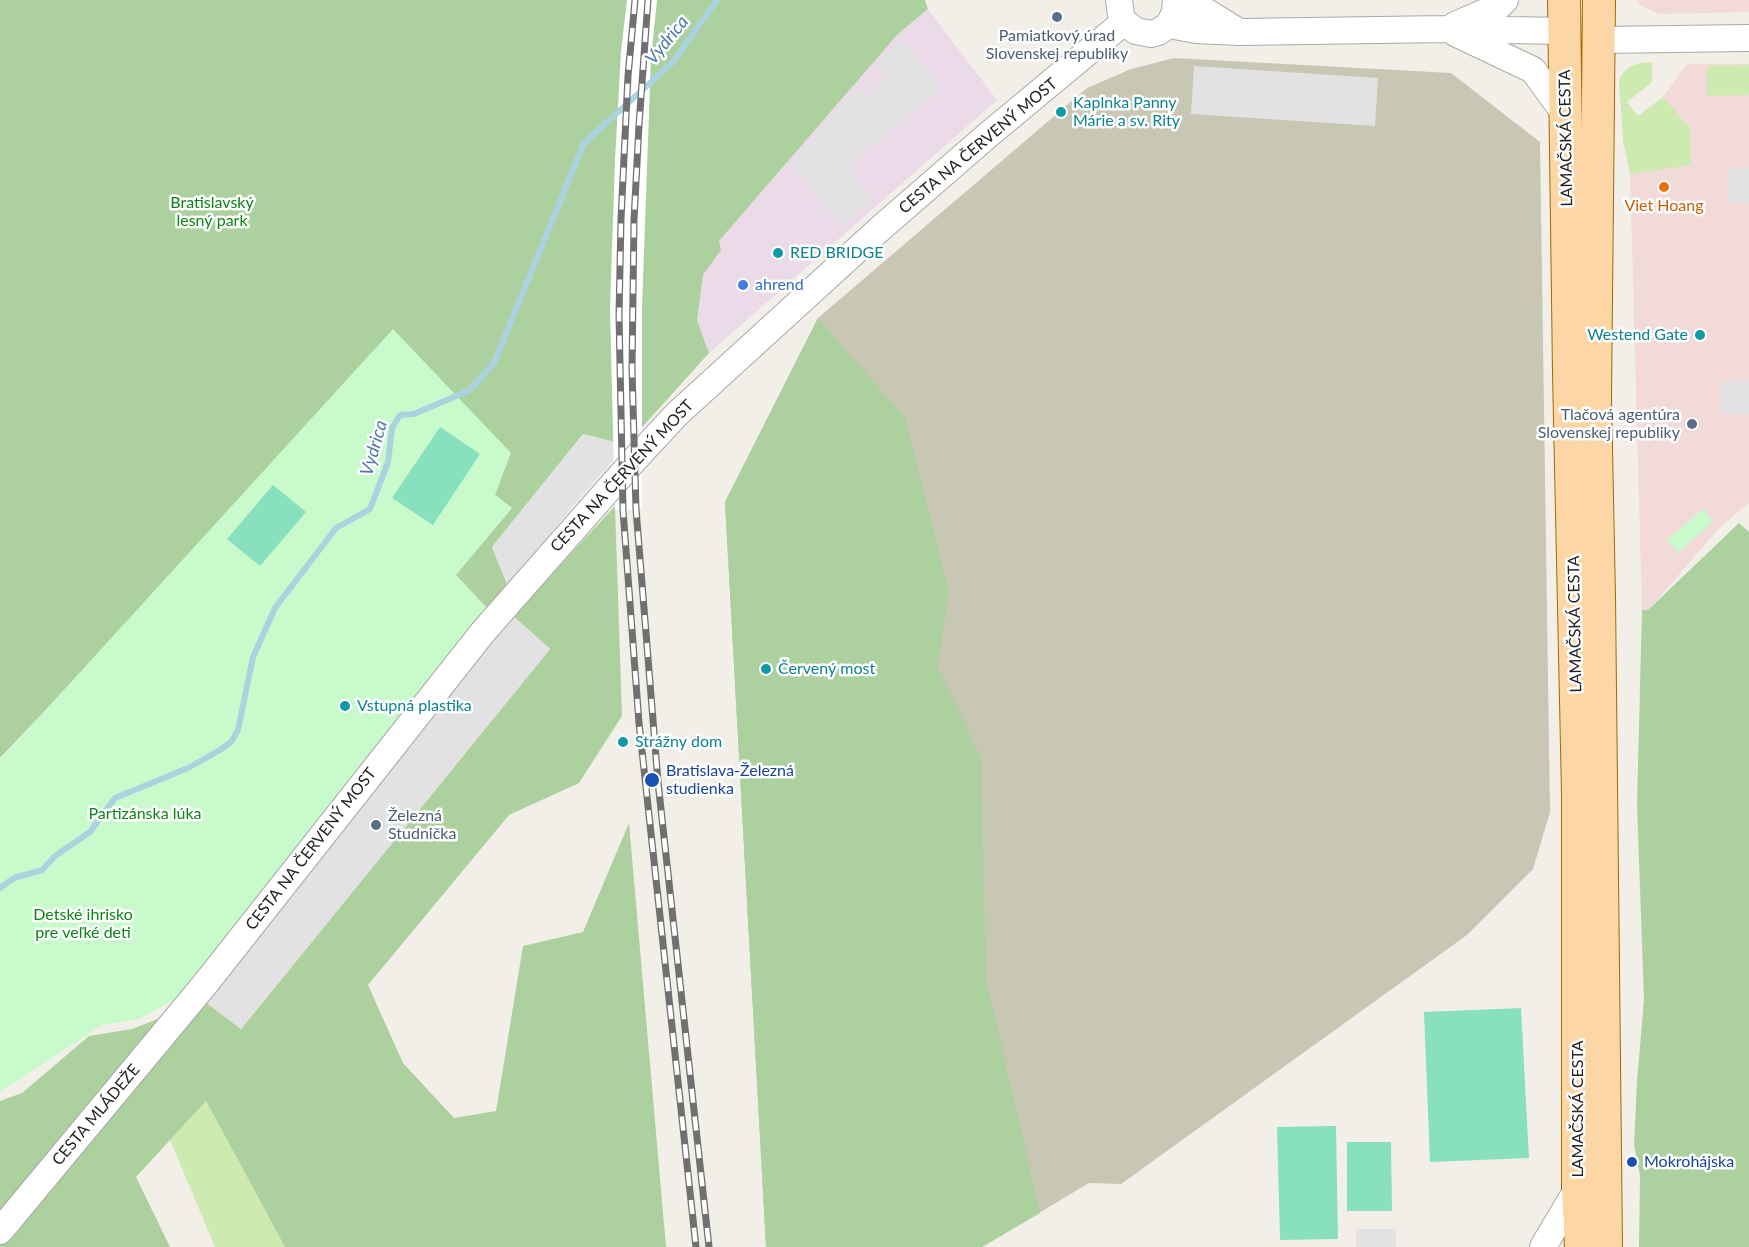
<!DOCTYPE html>
<meta charset="utf-8">
<style>
body{margin:0}
canvas{display:block;background:#f2efe9}
</style>
<canvas width="1749" height="1247"></canvas>
<script>
const g = document.querySelector('canvas').getContext('2d');
g.lineJoin = 'round';
function fill(path, color) {
  g.fillStyle = color;
  g.fill(path, 'evenodd');
}
function toPath(rows) {
  const path = new Path2D();
  for (const r of rows) {
    path.moveTo(r[0], r[1]);
    for (let i = 2; i < r.length; i += 2) path.lineTo(r[i], r[i + 1]);
  }
  return path;
}
function stroke(path, color, width, dash) {
  g.strokeStyle = color;
  g.lineWidth = width;
  g.lineCap = dash ? 'butt' : 'round';
  g.setLineDash(dash || []);
  g.stroke(path);
}
function drawText(font, color, halo, rows, align = 'center') {
  g.font = font + ' Lato,sans-serif';
  g.lineWidth = 5;
  g.setLineDash([]);
  g.textBaseline = 'middle';
  g.strokeStyle = halo;
  g.fillStyle = color;
  for (const [text, x, y, turn = 0] of rows) {
    g.save();
    g.translate(x, y);
    g.rotate((+turn || 0) * Math.PI / 180);
    g.textAlign = isNaN(turn) ? turn : align;
    if (halo) g.strokeText(text, 0, 0);
    g.fillText(text, 0, 0);
    g.restore();
  }
}
const commercial = toPath([
 [1636,0,1749,0,1749,12,1659,14,1640,5],
 [1687,64,1749,64,1749,503,1719,528,1648,611,1642,610,1630,174,1623,140,1638,116,1663,97]
]);
const industrial = toPath([
 [928,9,997,100,709,353,697,320,703,275,721,250,719,241,897,35]
]);
const construction = toPath([
 [1174,58,1451,73,1540,142,1550,812,1533,869,1467,935,1121,1184,1089,1183,982,1247,766,1247,725,502,818,318,1059,112,1061,114,1063,112,1061,110,1087,88,1131,69]
]);
const grass = toPath([
 [1652,62,1652,82,1627,102,1638,116,1663,97,1690,128,1691,165,1630,174,1623,140,1619,82,1621,75,1629,67,1641,63],
 [1749,65,1749,95,1707,96,1707,66],
 [206,1101,285,1247,215,1247,170,1140]
]);
const forest = toPath([
 [0,0,925,0,928,9,897,35,719,241,721,250,703,275,697,320,709,353,626,445,583,434,492,547,508,587,486,607,455,575,512,508,495,495,56,699,0,758],
 [818,318,905,418,949,591,938,668,981,758,986,979,1040,1213,982,1247,766,1247,725,502],
 [615,506,622,716,579,783,509,815,368,985,403,1063,454,1118,496,1111,523,946,583,932,629,823,666,1247,285,1247,206,1101,136,1177,170,1247,0,1247,0,1101,22,1093,89,1036,132,1029,204,1001,241,1029,550,649,513,616],
 [1739,523,1749,532,1749,1247,1639,1247,1640,1175,1634,1145,1637,1081,1644,1000,1637,804,1642,610,1648,610]
]);
const park = toPath([
 [393,329,511,453,495,495,512,508,456,575,486,607,442,671,185,994,139,1019,102,1025,0,1092,0,760],
 [1703,509,1714,521,1678,553,1667,540]
]);
const pitch = toPath([
 [440,427,480,454,433,525,392,498],
 [273,485,306,512,260,566,227,539],
 [1521,1008,1529,1158,1430,1162,1424,1012],
 [1336,1126,1338,1239,1280,1240,1277,1127],
 [1347,1142,1391,1142,1392,1211,1347,1211]
]);
const parking = toPath([
 [902,40,941,87,847,167,874,200,843,226,790,164,856,87,868,97,887,74,875,64],
 [1194,66,1378,78,1375,126,1191,114],
 [1729,168,1749,168,1749,203,1729,203],
 [1721,382,1749,382,1749,414,1722,414],
 [584,434,626,445,571,508,508,587,492,547],
 [513,616,550,649,241,1029,204,1001],
 [1356,1229,1396,1229,1396,1247,1356,1247]
]);
const pier = toPath([
 [627,0,657,0,651,57,642,307,642,509,615,510,610,308,615,161,621,52]
]);
const stream = toPath([
 [0,888,14,878,42,870,55,856,90,832,115,798,188,768,220,750,231,742,238,730,253,657,275,608,336,528,370,509,388,462,392,428,400,415,414,414,470,390,494,363,584,143,672,63,717,0]
]);
const minor = toPath([
 [1119,0,1121,15,1124,22,1136,31,1151,34,1158,32,1169,25,1175,12,1176,0],
 [1179,0,1205,11,1236,30],
 [1169,25,1196,30,1239,32,1447,29,1565,31],
 [1455,25,1499,6,1505,0],
 [1455,33,1533,70,1565,114],
 [1600,40,1749,38],
 [0,1231,206,983,483,632,637,457,677,414,882,227,988,135,1124,22],
 [1543,1247,1578,1188]
]);
const major = toPath([
 [1564,0,1569,373,1578,794,1578,1188,1581,1247],
 [1599,0,1595,398,1599,597,1606,1247]
]);
const rail = toPath([
 [635,0,628,76,621,219,619,315,623,510,639,723,696,1247],
 [648,0,639,125,634,220,632,369,636,509,658,782,709,1247]
]);
const markers = [
 [1057,17,6,"#5c6f8a"],
 [1061,112,6,"#0f9aa8"],
 [1664,187,6,"#e8710a"],
 [778,253,6,"#0f9aa8"],
 [743,285,6,"#3f7fe0"],
 [1700,335,6,"#0f9aa8"],
 [1692,424,6,"#5c6f8a"],
 [766,669,6,"#0f9aa8"],
 [345,706,6,"#0f9aa8"],
 [623,742,6,"#0f9aa8"],
 [652,780,8,"#1a4fb4"],
 [376,825,6,"#5c6f8a"],
 [1632,1162,6,"#1a4fb4"]
];
const serviceNames = [
 ["Pamiatkový úrad",1057,36],
 ["Slovenskej republiky",1057,54],
 ["Tlačová agentúra",1680,415,"right"],
 ["Slovenskej republiky",1680,433,"right"],
 ["Železná",388,816,"left"],
 ["Studnička",388,834,"left"]
];
const cultureNames = [
 ["Kaplnka Panny",1073,103],
 ["Márie a sv. Rity",1073,121],
 ["RED BRIDGE",790,253],
 ["Westend Gate",1688,335,"right"],
 ["Červený most",778,669],
 ["Vstupná plastika",357,706],
 ["Strážny dom",635,742]
];
const streetNames = [
 ["LAMAČSKÁ CESTA",1566,138,-91],
 ["CESTA NA ČERVENÝ MOST",978,146,-40],
 ["CESTA NA ČERVENÝ MOST",622,476,-47],
 ["LAMAČSKÁ CESTA",1575,624,-91],
 ["CESTA NA ČERVENÝ MOST",311,849,-52],
 ["LAMAČSKÁ CESTA",1578,1109,-90],
 ["CESTA MLÁDEŽE",96,1115,-50]
];
const parkNames = [
 ["Bratislavský",212,203],
 ["lesný park",212,221],
 ["Partizánska lúka",145,814],
 ["Detské ihrisko",83,915],
 ["pre veľké deti",83,933]
];
const foodNames = [
 ["Viet Hoang",1664,206]
];
const shopNames = [
 ["ahrend",755,285]
];
const transitNames = [
 ["Bratislava-Železná",666,771],
 ["studienka",666,789],
 ["Mokrohájska",1644,1162]
];
const waterNames = [
 ["Vydrica",667,40,-51],
 ["Vydrica",374,448,-74]
];
fill(commercial, '#f2dad9');
fill(industrial, '#ebdbe8');
fill(construction, '#c7c7b4');
fill(grass, '#cdebb0');
fill(forest, '#add19e');
fill(park, '#c8facc');
fill(pitch, '#88e0be');
fill(parking, '#e2e2e2');
fill(pier, '#fff');
stroke(stream, '#aad3df', 6);
stroke(minor, '#a9a9a9', 28);
stroke(major, '#a06b00', 34);
stroke(minor, '#fff', 26);
stroke(major, '#fcd6a4', 32);
stroke(rail, '#707070', 7);
stroke(rail, '#fff', 4.5, [14]);
for (const [x, y, r, color] of markers) {
  const dot = new Path2D();
  dot.arc(x, y, r, 0, 2 * Math.PI);
  g.fillStyle = color;
  g.fill(dot);
  stroke(dot, '#fff', 2);
}
drawText('16px', '#4e5e75', '#fff', serviceNames);
drawText('16px', '#0d838f', '#fff', cultureNames, 'left');
drawText('16px', '#222', '#fff', streetNames);
drawText('16px', '#0c8416', '#fff', parkNames);
drawText('16px', '#c56008', '#fff', foodNames);
drawText('16px', '#366cbe', '#fff', shopNames, 'left');
drawText('16px', '#164399', '#fff', transitNames, 'left');
drawText('italic 18px', '#4a7aab', '#fff', waterNames);
</script>
